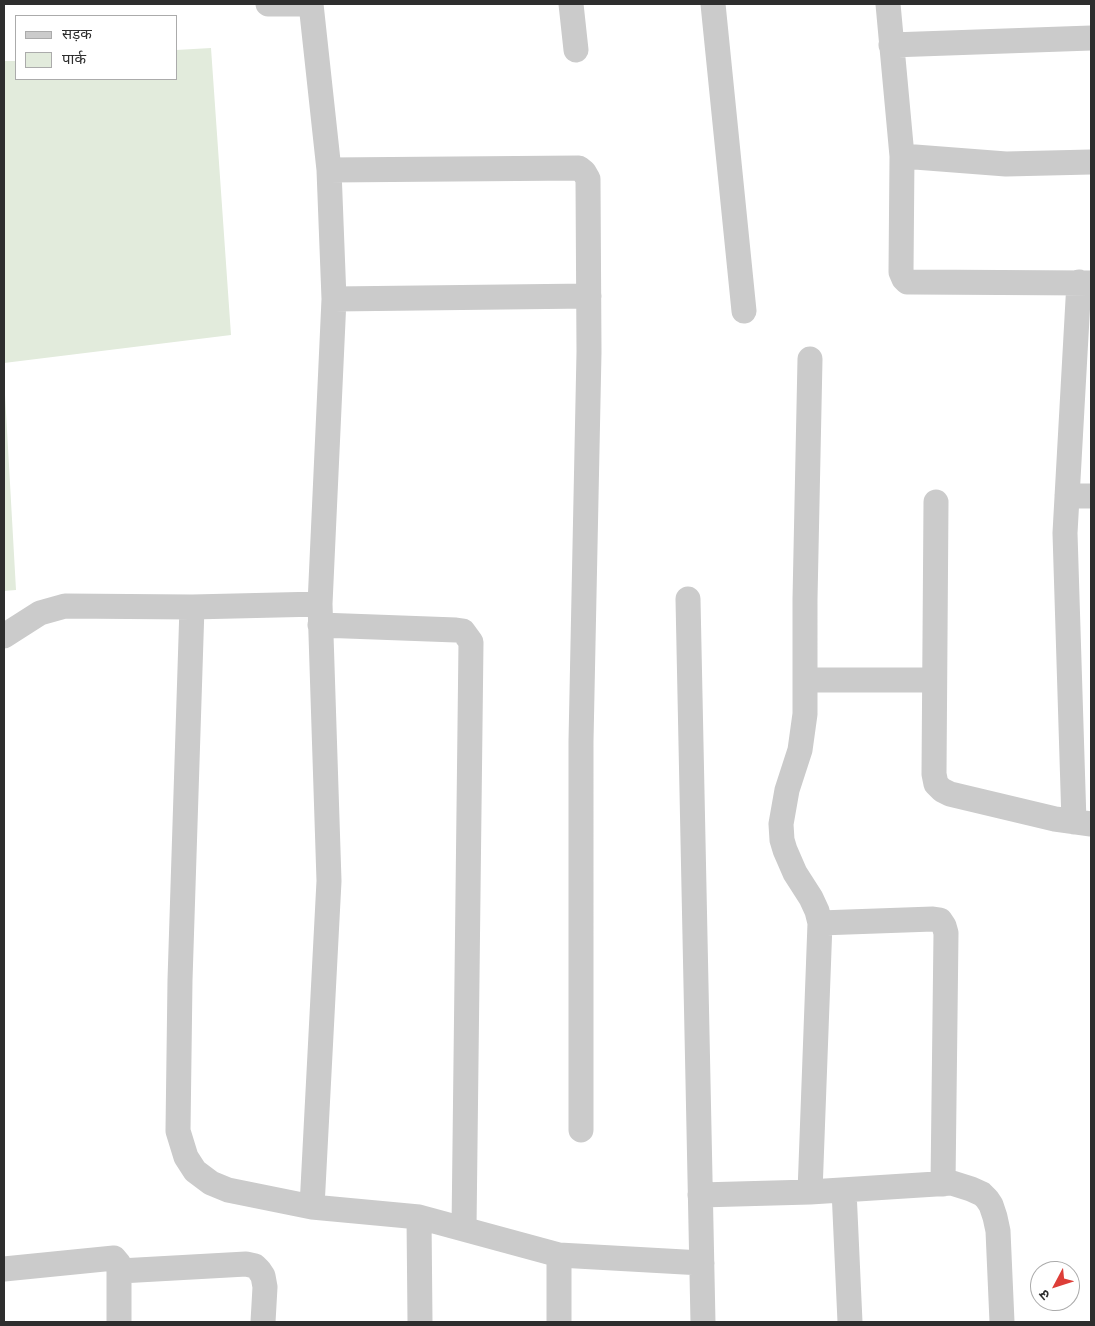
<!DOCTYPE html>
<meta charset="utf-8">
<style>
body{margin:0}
#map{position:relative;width:1095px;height:1326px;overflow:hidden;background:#fff;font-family:"Work Sans","Noto Sans Devanagari",sans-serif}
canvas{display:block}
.frame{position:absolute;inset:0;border:5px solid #2e2e2e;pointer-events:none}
.legend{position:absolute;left:15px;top:15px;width:162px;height:65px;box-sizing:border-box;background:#fff;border:1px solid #ababab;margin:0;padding:6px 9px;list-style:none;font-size:15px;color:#2e2e2e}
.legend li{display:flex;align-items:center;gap:10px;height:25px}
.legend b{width:25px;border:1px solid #ababab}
.north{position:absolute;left:1030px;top:1261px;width:50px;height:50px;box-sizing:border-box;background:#fff;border:1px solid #ababab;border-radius:50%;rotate:230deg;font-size:14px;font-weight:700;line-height:20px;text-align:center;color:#2e2e2e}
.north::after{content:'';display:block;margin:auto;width:18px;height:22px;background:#dd3e38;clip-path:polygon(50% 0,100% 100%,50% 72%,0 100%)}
</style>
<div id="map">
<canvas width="1095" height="1326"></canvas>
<div class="frame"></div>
<ul class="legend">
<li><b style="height:6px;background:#cbcbcb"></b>सड़क</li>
<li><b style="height:14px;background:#e2ebdc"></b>पार्क</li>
</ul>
<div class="north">उ</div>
</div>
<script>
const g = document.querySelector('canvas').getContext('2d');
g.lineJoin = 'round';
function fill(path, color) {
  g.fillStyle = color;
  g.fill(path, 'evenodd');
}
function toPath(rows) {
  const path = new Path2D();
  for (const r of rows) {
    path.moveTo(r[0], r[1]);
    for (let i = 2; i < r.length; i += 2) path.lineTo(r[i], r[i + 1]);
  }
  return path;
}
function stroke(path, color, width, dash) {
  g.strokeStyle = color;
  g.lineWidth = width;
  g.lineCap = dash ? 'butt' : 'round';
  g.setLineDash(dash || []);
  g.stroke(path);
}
const green = toPath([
 [211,48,231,335,4,363,4,61,16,61,16,79,176,79,176,50],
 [4,377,16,590,4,591]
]);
const street = toPath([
 [268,4,311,4],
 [311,4,329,170,334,299,320,604,329,881,312,1207],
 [571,4,576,50],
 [713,4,744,311],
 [888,4,902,156,901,272,904,279,907,282,910,282,1091,283],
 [891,45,1091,38],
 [902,156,1006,164,1091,162],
 [329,170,579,168,584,172,588,179,589,352,581,741,581,1130],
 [334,299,589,296],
 [810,359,805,599,805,714,800,750,787,790,781,824,782,840,785,850,795,873,811,898,817,911,820,923,810,1192],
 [1067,496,1091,496],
 [936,502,934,774,936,784,942,790,950,794,1055,819,1091,824],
 [688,599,703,1322],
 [192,607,180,980,178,1131,186,1157,195,1171,211,1183,228,1190,312,1207,419,1217,559,1255,702,1263],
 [320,625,456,630,463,631,471,642,464,1229],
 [4,636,40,613,65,606,192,607,320,604],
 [805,680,934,680],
 [1074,822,1065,533,1079,282],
 [820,923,933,919,940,920,944,926,946,933,943,1184],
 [844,1190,850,1322],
 [700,1195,810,1192,952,1183,971,1189,982,1194,987,1199,991,1205,995,1217,998,1231,1002,1322],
 [419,1217,420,1322],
 [559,1255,559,1322],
 [4,1269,114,1258,119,1264,119,1322],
 [120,1271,246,1264,255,1266,259,1270,263,1276,265,1287,263,1322]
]);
fill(green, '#e2ebdc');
stroke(street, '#cbcbcb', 25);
</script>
